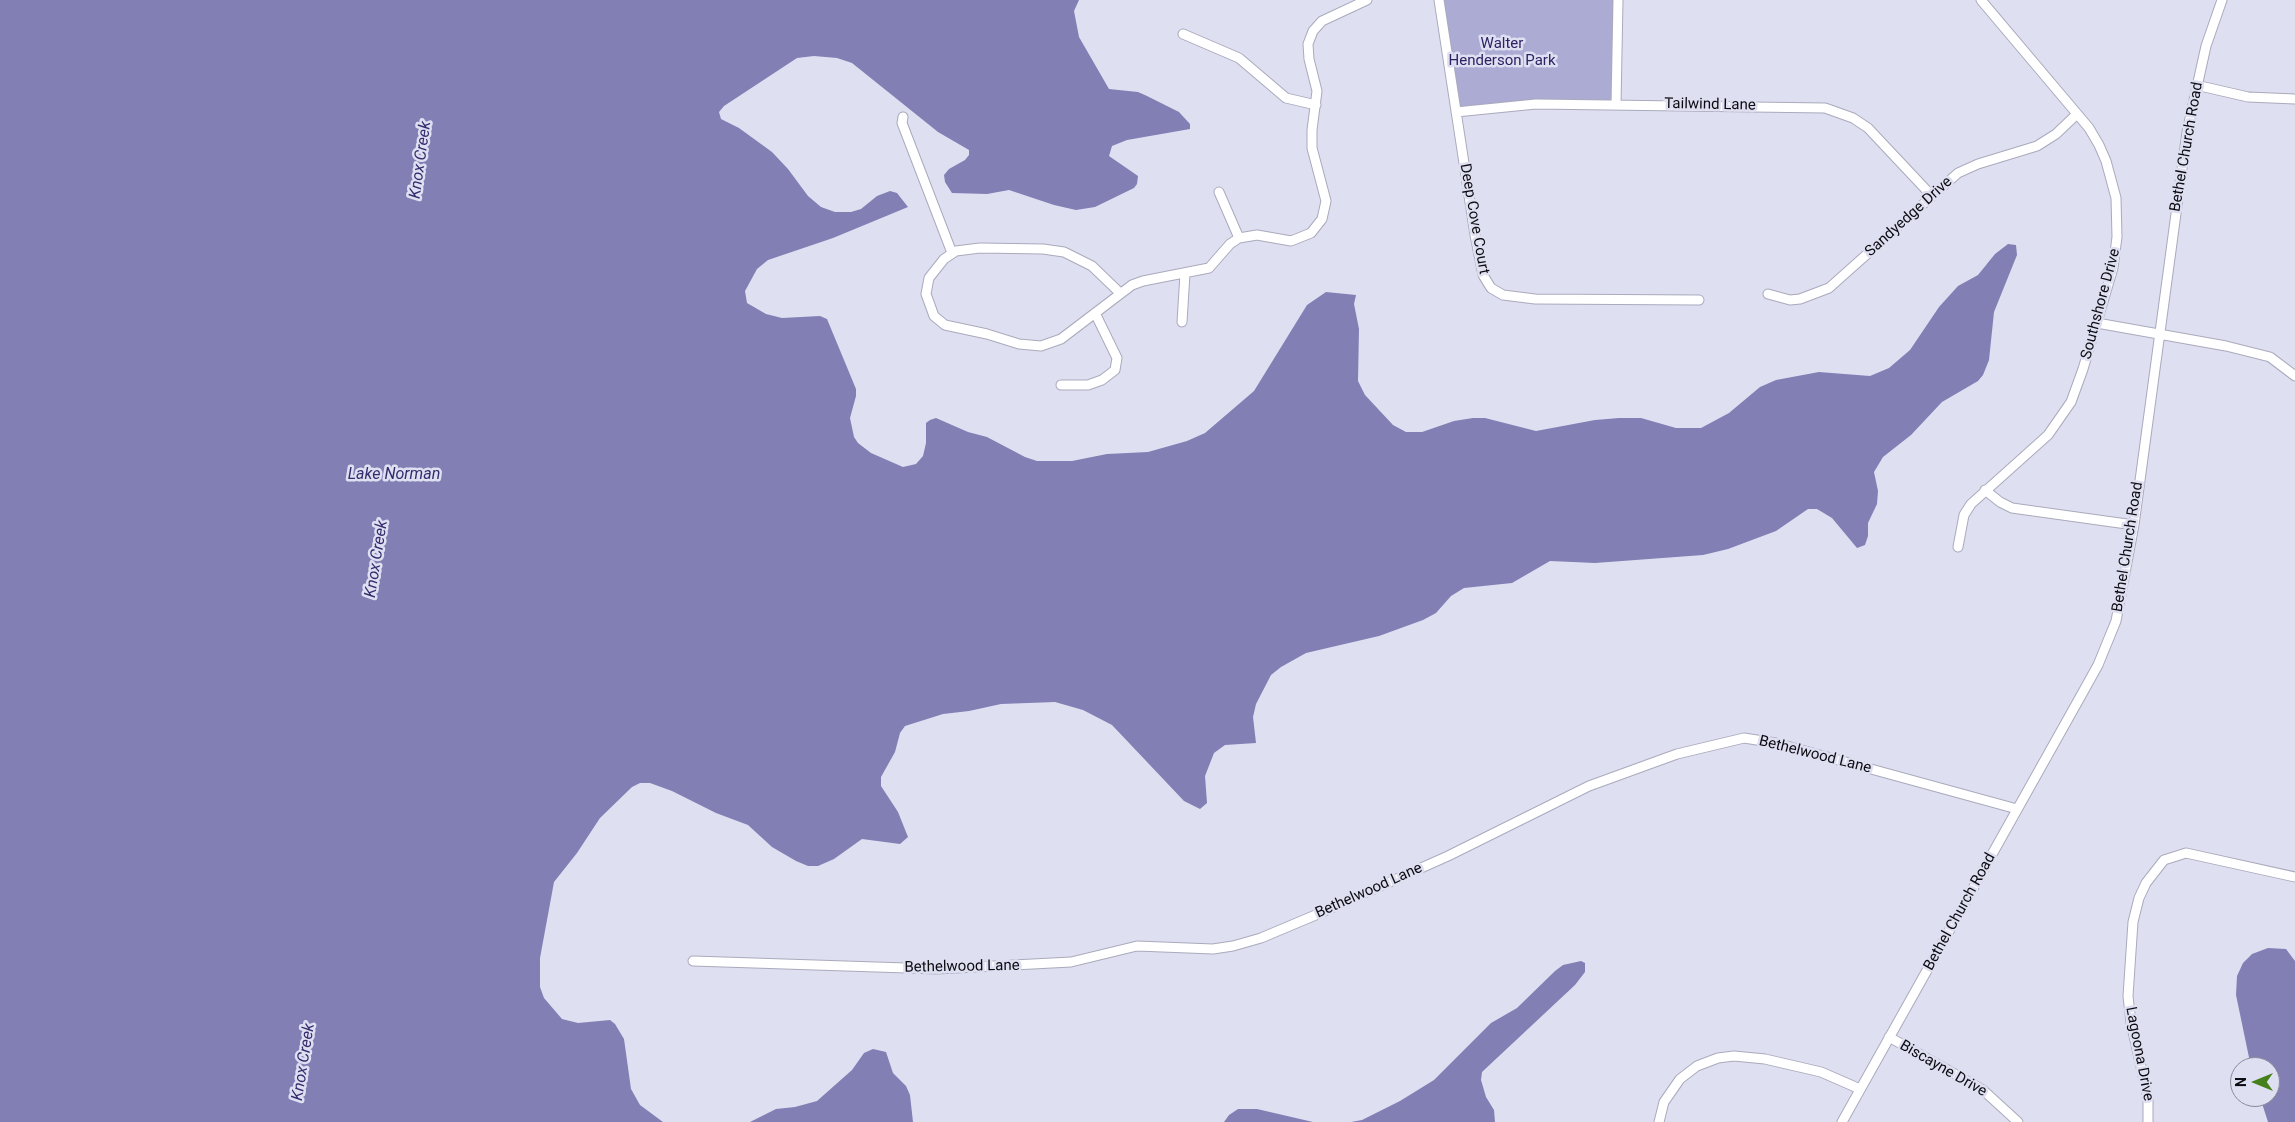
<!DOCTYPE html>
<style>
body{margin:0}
#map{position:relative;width:2295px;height:1122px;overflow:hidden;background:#dfdff2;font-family:Roboto,sans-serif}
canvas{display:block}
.north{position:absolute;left:2230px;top:1057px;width:50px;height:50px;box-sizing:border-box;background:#dfdff2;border:1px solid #8a8a98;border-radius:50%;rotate:270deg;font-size:14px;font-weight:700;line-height:20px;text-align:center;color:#0b0b11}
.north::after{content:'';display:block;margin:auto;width:18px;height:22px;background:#46801b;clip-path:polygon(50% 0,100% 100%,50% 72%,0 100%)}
</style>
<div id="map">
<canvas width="2295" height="1122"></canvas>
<div class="north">N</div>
</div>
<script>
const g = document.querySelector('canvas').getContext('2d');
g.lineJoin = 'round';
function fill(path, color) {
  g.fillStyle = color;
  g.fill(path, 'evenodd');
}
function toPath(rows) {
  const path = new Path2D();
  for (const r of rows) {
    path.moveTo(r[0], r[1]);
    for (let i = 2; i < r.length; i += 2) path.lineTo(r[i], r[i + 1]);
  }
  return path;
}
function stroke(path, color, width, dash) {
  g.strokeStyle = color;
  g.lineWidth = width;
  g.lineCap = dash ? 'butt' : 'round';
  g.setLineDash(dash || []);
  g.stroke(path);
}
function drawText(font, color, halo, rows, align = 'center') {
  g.font = font + ' Roboto,sans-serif';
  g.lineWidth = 5;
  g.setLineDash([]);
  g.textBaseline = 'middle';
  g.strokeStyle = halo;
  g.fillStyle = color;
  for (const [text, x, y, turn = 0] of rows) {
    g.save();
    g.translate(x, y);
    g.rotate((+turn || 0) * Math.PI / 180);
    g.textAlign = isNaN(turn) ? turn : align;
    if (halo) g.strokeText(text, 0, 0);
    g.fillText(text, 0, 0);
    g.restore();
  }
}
const green = toPath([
 [1440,0,1617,0,1616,105,1456,111]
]);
const water = toPath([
 [0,0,1079,0,1074,11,1079,37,1109,89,1138,92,1147,96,1179,112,1190,124,1190,129,1127,140,1112,146,1109,156,1138,176,1137,184,1134,188,1095,207,1076,210,1054,205,1009,190,987,194,952,193,945,182,944,175,949,169,965,160,969,155,969,150,938,132,852,63,837,58,814,56,797,58,724,106,719,112,721,119,739,128,772,152,788,169,808,196,821,207,835,212,851,212,861,209,877,196,890,191,897,193,908,207,833,238,768,260,757,269,745,291,747,303,766,314,782,318,820,316,827,319,856,389,856,396,850,418,854,437,858,443,871,453,903,467,916,464,923,456,926,443,926,423,930,420,936,418,968,432,987,437,1025,457,1037,461,1072,461,1107,454,1148,452,1187,441,1205,433,1254,391,1307,305,1326,292,1356,295,1354,304,1359,329,1358,381,1365,395,1393,425,1406,432,1422,432,1454,421,1473,418,1485,418,1536,431,1595,420,1619,418,1641,418,1676,428,1701,428,1729,413,1760,387,1776,380,1819,372,1870,376,1889,368,1910,350,1939,307,1958,286,1978,275,1995,254,2008,244,2016,245,2017,255,1994,312,1989,360,1983,375,1978,381,1942,402,1911,435,1883,457,1874,472,1878,491,1877,504,1868,523,1868,536,1865,545,1857,548,1832,518,1817,509,1808,509,1776,531,1728,549,1703,555,1595,563,1550,561,1512,583,1464,588,1451,596,1436,613,1423,620,1379,636,1306,653,1281,667,1271,675,1256,704,1253,717,1256,743,1225,745,1214,753,1205,776,1207,803,1200,809,1184,801,1112,725,1083,710,1055,702,1001,704,969,711,943,714,905,726,900,733,895,752,881,777,881,786,898,812,908,837,900,844,862,839,834,859,818,866,808,866,796,861,772,847,748,825,716,813,672,791,650,783,640,783,632,787,600,818,577,853,554,882,540,958,540,987,544,998,562,1019,578,1023,610,1020,615,1024,624,1039,631,1089,640,1105,663,1122,0,1122],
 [2268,948,2286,949,2295,961,2295,1122,2268,1122,2260,1097,2270,1097,2270,1067,2251,1067,2236,995,2237,976,2243,963,2252,954],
 [1581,961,1585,963,1585,972,1575,985,1482,1072,1481,1080,1486,1097,1494,1110,1495,1122,1351,1122,1362,1120,1400,1101,1434,1080,1491,1023,1517,1008,1555,971,1563,965],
 [873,1049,886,1052,893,1073,906,1086,910,1095,913,1122,750,1122,776,1109,795,1107,817,1101,852,1070,864,1053],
 [1238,1109,1257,1109,1313,1122,1224,1122,1229,1115]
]);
const minor = toPath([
 [1439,0,1475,235,1483,275,1491,288,1503,295,1535,299,1699,300],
 [1183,34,1239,58,1286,98,1316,105],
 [2196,85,2248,97,2295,99],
 [1616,105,1618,0],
 [1456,112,1536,104,1825,108,1853,118,1868,128,1931,195],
 [903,117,902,123,952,253],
 [1219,192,1239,238],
 [1120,293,1092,266,1064,252,1043,249,980,248,956,251,944,259,929,278,926,294,934,316,945,325,987,334,1019,344,1041,346,1061,339,1132,285,1143,281,1209,268,1230,244,1239,238,1257,235,1291,241,1311,233,1322,219,1326,201,1312,148,1312,130,1317,91,1309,59,1308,44,1313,31,1322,21,1367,0],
 [1768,294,1790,300,1800,299,1829,288,1958,173,1978,164,2037,146,2056,134,2077,114],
 [1182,322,1185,274],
 [2097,323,2226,346,2270,357,2295,376],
 [1061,385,1088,385,1102,380,1115,370,1117,358,1095,313],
 [1985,490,2000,502,2012,508,2134,525],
 [1958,547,1964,515,1971,504,2048,435,2071,402,2083,369,2113,268,2117,237,2116,198,2106,161,2099,145,2089,128,1981,0],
 [693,961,937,969,1071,962,1137,946,1213,949,1233,946,1261,938,1318,914,1448,856,1589,786,1677,754,1744,738,1776,743,2017,809],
 [1889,1037,1983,1090,2018,1122],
 [1659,1122,1664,1102,1680,1079,1697,1066,1718,1058,1734,1056,1765,1059,1821,1072,1860,1089],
 [1842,1122,2083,692,2098,665,2116,621,2134,525,2187,132,2206,46,2222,0],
 [2148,1122,2148,1097,2131,1023,2128,996,2133,922,2139,898,2146,883,2164,860,2186,853,2295,877]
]);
const parkNames = [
 ["Walter",1502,44],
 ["Henderson Park",1502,61]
];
const streetNames = [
 ["Tailwind Lane",1710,105,1],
 ["Bethel Church Road",2187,147,-80],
 ["Sandyedge Drive",1909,217,-42],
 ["Deep Cove Court",1474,219,80],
 ["Southshore Drive",2101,304,-75],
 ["Bethel Church Road",2128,547,-81],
 ["Bethelwood Lane",1815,755,14],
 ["Bethelwood Lane",1369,891,-24],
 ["Bethel Church Road",1960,912,-61],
 ["Bethelwood Lane",962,967,-1],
 ["Lagoona Drive",2139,1054,79],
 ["Biscayne Drive",1943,1069,30]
];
const waterNames = [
 ["Knox Creek",421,160,-82],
 ["Lake Norman",394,475],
 ["Knox Creek",377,559,-81],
 ["Knox Creek",304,1062,-81]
];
fill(green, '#ababd4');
fill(water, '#817fb3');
stroke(minor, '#a9aabc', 11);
stroke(minor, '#fff', 9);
drawText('15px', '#2d2363', '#dfdff2', parkNames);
drawText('15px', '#0b0b11', '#dfdff2', streetNames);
drawText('italic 16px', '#342c6d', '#dfdff2', waterNames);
</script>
